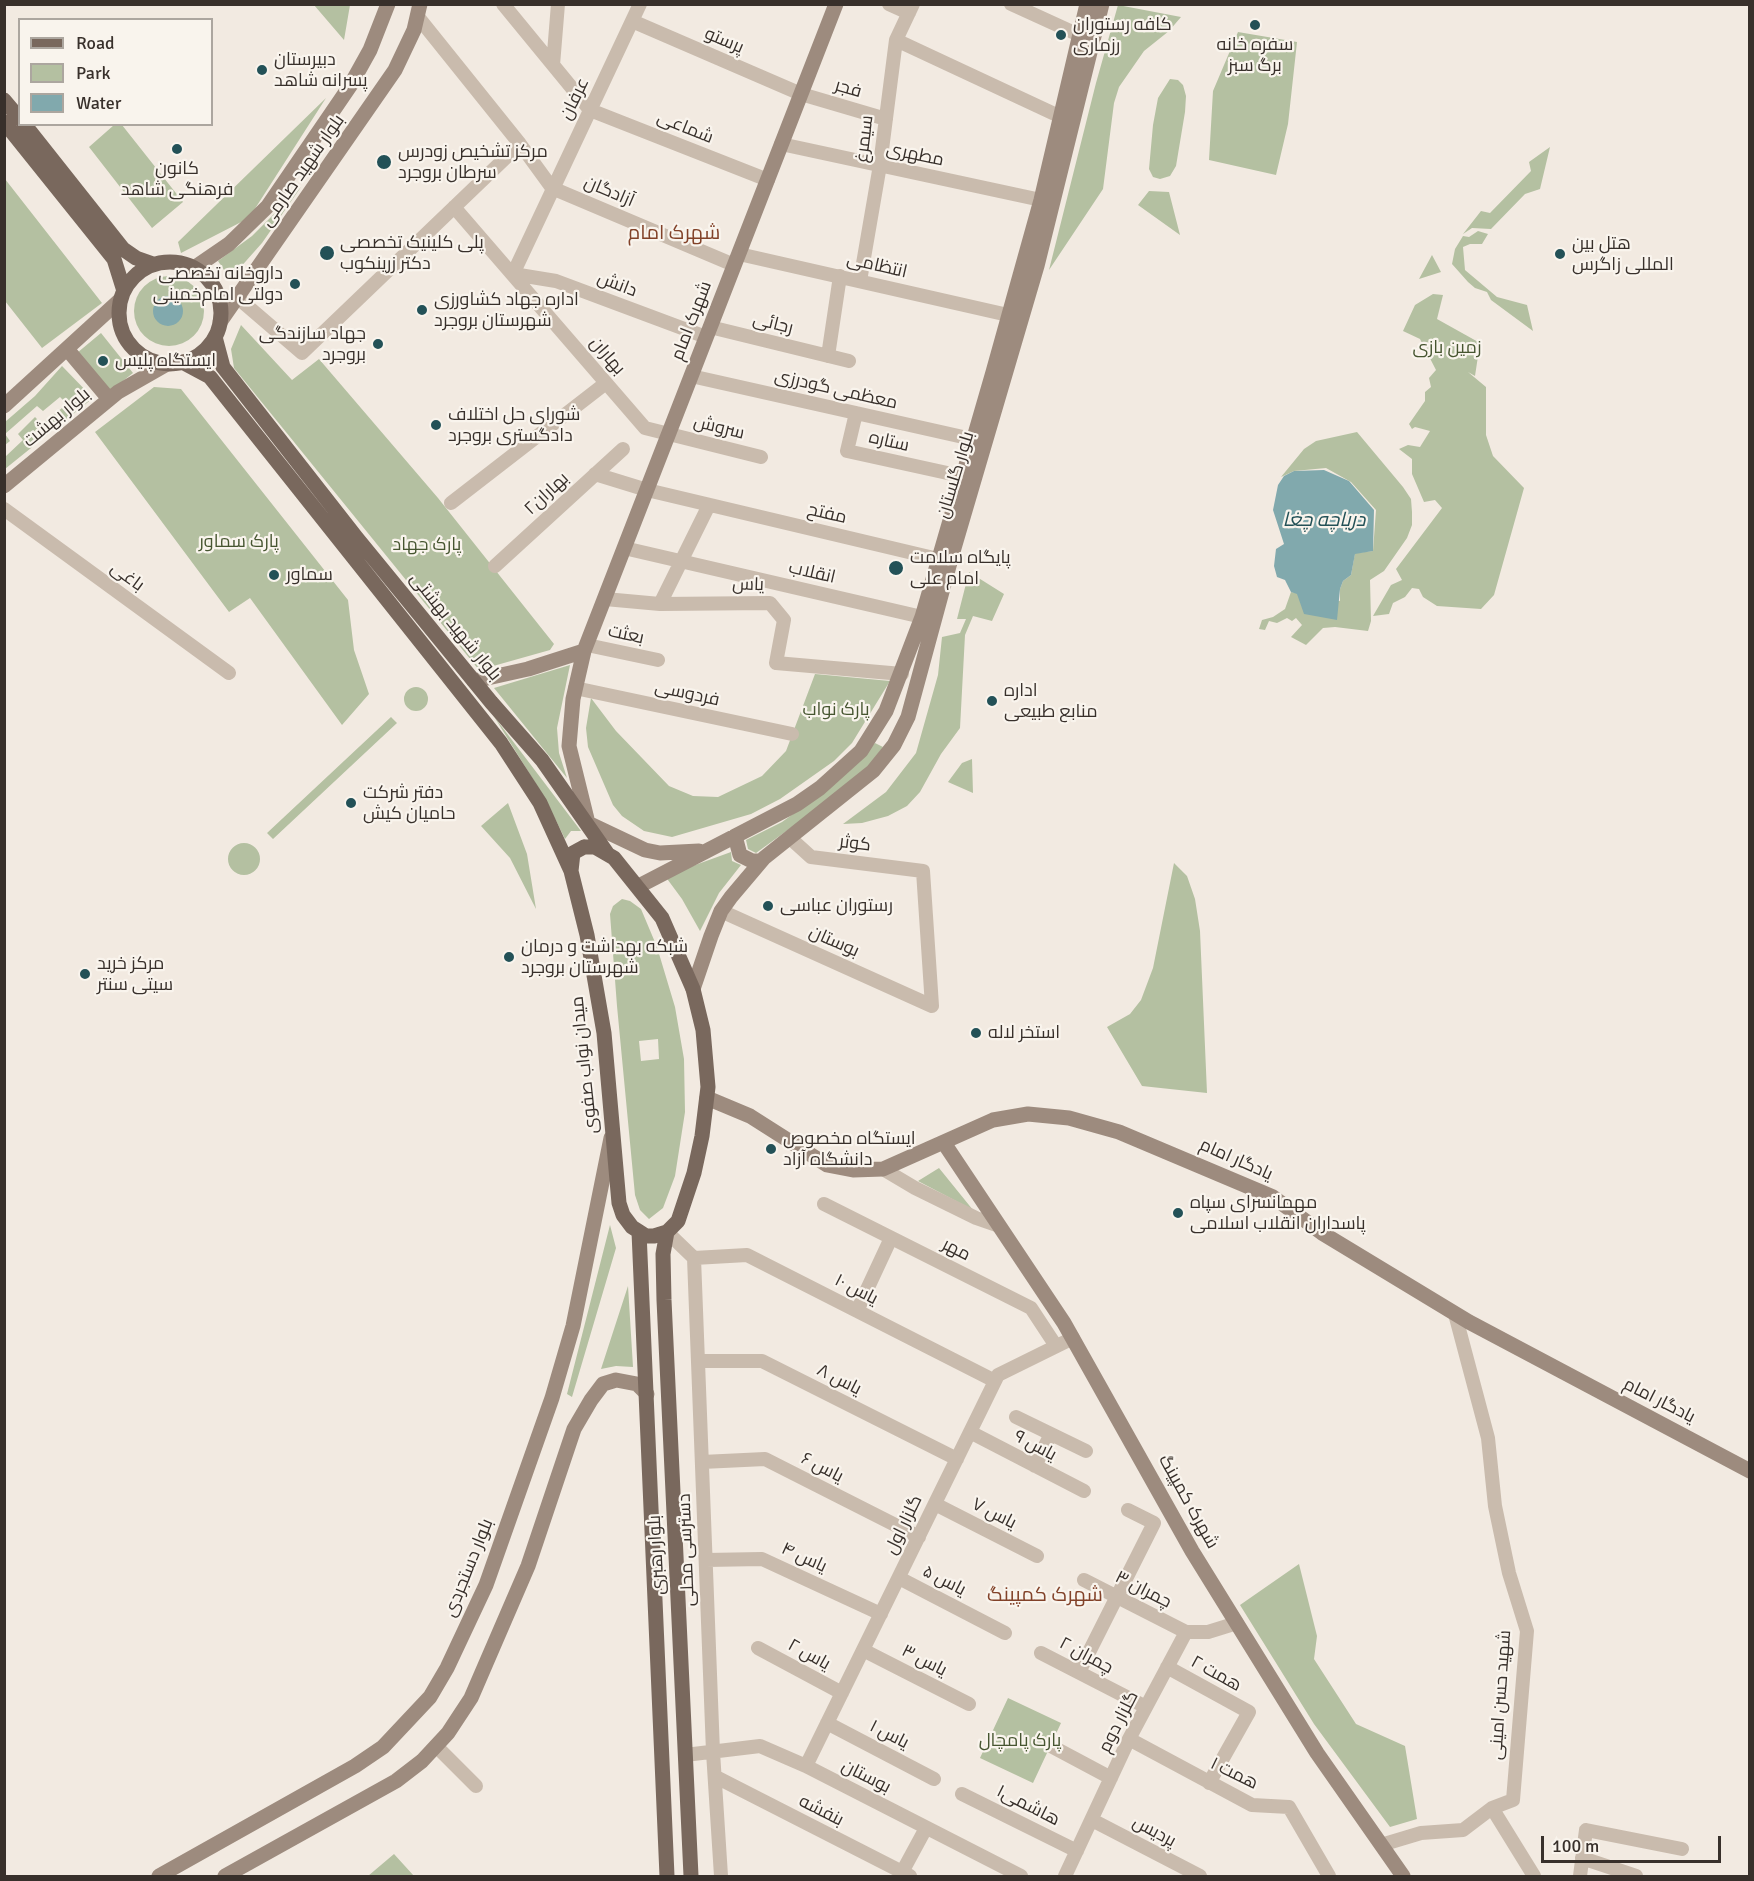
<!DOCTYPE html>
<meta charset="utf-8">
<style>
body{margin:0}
#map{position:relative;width:1754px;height:1881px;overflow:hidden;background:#f2eae1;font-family:Signika,sans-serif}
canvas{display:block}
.frame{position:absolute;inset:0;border:6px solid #38302b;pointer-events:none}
.legend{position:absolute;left:18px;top:18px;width:195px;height:108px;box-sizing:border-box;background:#f9f4ed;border:2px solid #aca69f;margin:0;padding:8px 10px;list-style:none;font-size:18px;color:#38302b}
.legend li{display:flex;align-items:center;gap:12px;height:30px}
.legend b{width:30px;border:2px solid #aca69f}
.scale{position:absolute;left:1541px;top:1836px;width:180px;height:27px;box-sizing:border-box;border:3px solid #38302b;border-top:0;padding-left:8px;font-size:18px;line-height:21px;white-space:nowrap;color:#38302b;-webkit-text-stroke:4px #f9f4ed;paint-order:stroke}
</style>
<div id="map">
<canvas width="1754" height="1881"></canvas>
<div class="frame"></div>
<ul class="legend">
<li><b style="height:8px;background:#79685d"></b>Road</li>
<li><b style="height:16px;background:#b4c0a1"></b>Park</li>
<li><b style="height:16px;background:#81a9ad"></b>Water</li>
</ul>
<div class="scale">100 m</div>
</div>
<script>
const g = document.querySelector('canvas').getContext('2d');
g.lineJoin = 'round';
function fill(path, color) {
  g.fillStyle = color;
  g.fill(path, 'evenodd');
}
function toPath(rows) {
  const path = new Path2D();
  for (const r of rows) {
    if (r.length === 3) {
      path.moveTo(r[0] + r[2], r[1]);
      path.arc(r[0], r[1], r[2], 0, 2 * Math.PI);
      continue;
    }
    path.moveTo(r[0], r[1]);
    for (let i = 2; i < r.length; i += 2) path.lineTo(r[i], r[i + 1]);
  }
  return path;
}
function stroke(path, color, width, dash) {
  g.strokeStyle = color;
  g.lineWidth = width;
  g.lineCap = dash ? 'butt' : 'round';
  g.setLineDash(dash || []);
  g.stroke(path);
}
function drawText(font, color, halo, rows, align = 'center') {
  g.font = font + ' Signika,Cairo,sans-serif';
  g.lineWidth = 4.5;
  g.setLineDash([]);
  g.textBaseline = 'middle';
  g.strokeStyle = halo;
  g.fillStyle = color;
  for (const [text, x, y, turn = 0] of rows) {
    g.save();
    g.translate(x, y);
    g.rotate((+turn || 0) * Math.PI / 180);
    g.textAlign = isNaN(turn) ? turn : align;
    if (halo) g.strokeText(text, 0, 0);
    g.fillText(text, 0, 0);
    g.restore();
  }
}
const green = toPath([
 [314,5,350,5,344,40],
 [1118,5,1181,17,1169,31,1144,51,1119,87,1114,103,1103,189,1049,270,1096,83],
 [1238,32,1297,42,1288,124,1276,175,1209,160,1213,91],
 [1170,79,1178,80,1183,85,1186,96,1185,112,1176,166,1170,176,1160,179,1153,177,1149,169,1153,125,1158,98],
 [326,98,249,218,181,253,178,242],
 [114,125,122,125,183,202,152,228,89,147],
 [1550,147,1540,189,1525,194,1491,229,1472,228,1463,234,1481,211,1490,213,1531,171,1529,162],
 [5,179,102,303,42,348,5,301],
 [301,187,262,243,230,279,218,261,252,236],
 [1149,191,1169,192,1180,235,1138,205],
 [1478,231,1488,234,1482,244,1470,244,1463,247,1465,270,1497,297,1527,305,1533,331,1491,300,1487,292,1475,288,1468,282,1452,264,1455,249,1463,236,1469,237],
 [1432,255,1441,272,1419,279],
 [169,311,35],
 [1433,294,1443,295,1437,319,1480,343,1475,376,1468,372,1486,387,1486,435,1493,456,1524,488,1494,595,1481,609,1437,606,1423,597,1419,589,1412,588,1405,597,1393,603,1389,614,1373,616,1391,585,1402,580,1396,569,1442,508,1435,500,1424,502,1412,474,1412,459,1399,449,1408,445,1420,447,1430,431,1415,427,1412,429,1409,424,1425,401,1425,392,1431,387,1429,378,1436,370,1420,339,1403,331,1415,305],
 [241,325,292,380,319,359,438,498,554,644,550,650,479,670,234,368,231,349],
 [101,333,133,373,109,392,77,353],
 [62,366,93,398,5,469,5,457,23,440,18,434,35,417,42,424,67,404,60,397,43,411,37,406,5,434,10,441,5,445,5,422,35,396],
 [154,387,181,389,348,600,354,650,369,694,342,725,250,598,229,612,95,432],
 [1357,432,1403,487,1411,499,1412,512,1412,525,1407,538,1384,571,1370,580,1371,621,1368,631,1335,627,1323,628,1306,645,1291,637,1302,625,1296,618,1292,621,1287,618,1277,623,1269,621,1265,630,1259,629,1262,620,1273,617,1285,609,1291,592,1340,601,1340,589,1343,581,1351,575,1355,553,1373,551,1376,510,1351,482,1326,468,1294,471,1281,477,1304,449,1316,441],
 [969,572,1004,594,992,621,973,616,965,635,960,728,941,754,920,792,907,806,888,816,862,823,843,824,886,792,916,753,938,675,942,637,960,633,966,619,957,619],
 [570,665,557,728,559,753,567,778,494,688],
 [815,674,890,681,852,743,834,761,780,799,751,814,672,837,644,831,622,816,613,805,588,747,586,728,591,698,616,731,669,786,693,796,718,797,762,776,786,751],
 [416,699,12],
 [493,715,581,831,571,831,565,839,546,800],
 [391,717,397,723,273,839,267,833],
 [875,743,883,747,866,770,832,798,756,853,748,849,746,840,782,822,837,782],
 [972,759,973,793,948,782,962,763],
 [508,803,527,854,536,909,510,858,481,826],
 [244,859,16],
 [731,852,732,861,741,865,719,893,700,931,682,899,665,876],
 [1174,863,1187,876,1195,899,1200,931,1207,1093,1142,1086,1107,1027,1130,1014,1141,1000,1153,968],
 [622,899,630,901,641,909,657,947,675,1007,684,1059,685,1112,675,1176,663,1208,649,1219,640,1210,635,1195,617,1006,610,914,613,906],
 [658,1039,659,1059,641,1061,639,1041],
 [939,1168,973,1210,918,1181],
 [610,1225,616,1248,572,1397,567,1394],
 [628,1286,633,1367,616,1366,601,1369],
 [1299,1564,1317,1636,1314,1659,1356,1724,1405,1746,1417,1819,1390,1827,1314,1724,1240,1605],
 [1008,1698,1061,1723,1033,1783,980,1758],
 [394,1854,414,1876,368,1876]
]);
const water = toPath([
 [168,311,15],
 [1324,470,1349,481,1374,510,1373,551,1355,554,1351,575,1343,581,1340,589,1337,620,1304,614,1297,594,1291,592,1285,580,1277,577,1274,566,1276,549,1284,544,1273,510,1278,485,1284,476,1294,471]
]);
const street = toPath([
 [503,4,590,110,768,180],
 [640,4,513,274,556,281,706,337],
 [889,4,909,13],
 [1011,4,1079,35],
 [418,17,520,144,552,188,734,265],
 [632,21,801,94,886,119],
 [896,40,1061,117],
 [553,65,558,4],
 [781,144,1041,200],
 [454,207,645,428,761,457],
 [739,254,1008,315],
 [860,281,880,165,896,40,913,4],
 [238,298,302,353,520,144],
 [710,327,849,361],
 [828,356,840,276],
 [691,376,972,439],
 [856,413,847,451,961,476],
 [595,474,647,490,938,559],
 [451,503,606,383],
 [4,509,229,673],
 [624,548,922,617],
 [495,566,623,449],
 [605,599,660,604,770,603,784,620,776,663,902,674],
 [660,604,709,505],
 [587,645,658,660],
 [575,688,792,734],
 [721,911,932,1006,923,871,811,857,790,838],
 [883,1169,915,1188,976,1218,999,1226],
 [824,1204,1031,1308,1056,1346],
 [667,1232,694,1258,713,1752,721,1876],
 [694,1258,747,1255,995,1381],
 [857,1311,891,1238],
 [698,1361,762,1361,957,1459],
 [1016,1417,1086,1451],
 [970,1432,1084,1491],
 [702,1462,765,1459,919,1537],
 [1035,1466,1051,1434],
 [935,1504,1037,1556],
 [706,1560,762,1559,881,1614],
 [899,1578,1005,1633],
 [1084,1580,1186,1632],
 [758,1648,842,1693],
 [863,1650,969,1704],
 [1041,1653,1146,1707],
 [1167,1667,1249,1712,1209,1783],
 [1079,1672,1154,1523,1128,1510],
 [827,1723,934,1779],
 [1129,1739,1252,1805,1289,1807,1329,1876],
 [436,1746,476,1786],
 [1051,1746,1111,1778],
 [685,1755,760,1746,806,1766,1021,1876],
 [806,1766,998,1375,1073,1338],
 [716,1777,910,1876],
 [962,1794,1077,1851],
 [1492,1808,1534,1876],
 [1092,1820,1200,1876],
 [1381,1845,1421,1833,1463,1830,1492,1808,1513,1800,1527,1631,1509,1573,1495,1506,1488,1438,1455,1314],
 [1582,1858,1636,1876],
 [900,1876,926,1828],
 [1065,1876,1129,1739,1186,1632,1208,1632,1237,1623],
 [1580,1876,1586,1830,1682,1849]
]);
const secondary = toPath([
 [194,268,229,244,268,206,350,86,370,50,388,4],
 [220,322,395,70,414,30,420,4],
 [67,349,109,399],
 [4,406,120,300],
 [4,486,118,392,167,364],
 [474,681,528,669,584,651],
 [735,836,740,855,752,861,761,861],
 [699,851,660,853,645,850,588,823,569,746,573,699,584,651,836,4],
 [639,886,797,804,820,788,861,751,886,711,922,617,993,372,1041,200,1087,4],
 [693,989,711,936,721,911,731,897,764,858,873,771,894,745,908,717,952,555,1037,266,1102,4],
 [707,1098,750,1116,827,1165,853,1170,883,1169,993,1120,1028,1114,1069,1118,1119,1132,1273,1197,1322,1233,1469,1322,1750,1471],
 [944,1143,1064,1323,1192,1551,1317,1753,1403,1876],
 [159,1876,355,1766,383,1747,430,1697,447,1668,486,1585,552,1398,573,1326,611,1138],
 [225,1876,396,1781,422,1761,448,1733,471,1698,528,1566,574,1429,591,1400,603,1384,616,1380,637,1384,647,1394]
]);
const primary = toPath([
 [4,100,20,119],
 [4,122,114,259,124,291],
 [24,124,123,249,136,258,153,264],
 [170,313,51],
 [215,337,223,367,356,537,491,702,542,760,607,853],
 [182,362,210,377,501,743,540,803,571,871],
 [584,847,595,847,614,858,662,918,693,989,703,1030,708,1087,702,1136,694,1173,678,1221,667,1232,654,1236,646,1236,632,1227,623,1215,619,1203,604,1033,587,935,571,871,573,853,584,847],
 [639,1232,667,1876],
 [667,1232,663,1254,664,1300,691,1876]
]);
const markers = [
 [1255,25,6,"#235157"],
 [1061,35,6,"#235157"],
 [262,70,6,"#235157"],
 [177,149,6,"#235157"],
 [384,162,8,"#235157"],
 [327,253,8,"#235157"],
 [1560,254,6,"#235157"],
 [295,284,6,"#235157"],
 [422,310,6,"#235157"],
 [378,344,6,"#235157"],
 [103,361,6,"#235157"],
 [436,425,6,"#235157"],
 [896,568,8,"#235157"],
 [274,575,6,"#235157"],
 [992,701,6,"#235157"],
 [351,803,6,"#235157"],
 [768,906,6,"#235157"],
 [509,957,6,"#235157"],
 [85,974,6,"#235157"],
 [976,1033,6,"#235157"],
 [771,1149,6,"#235157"],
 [1178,1213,6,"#235157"]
];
const poiNames = [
 ["کافه رستوران",1073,25],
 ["رزماری",1073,46],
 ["سفره خانه",1255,45,"center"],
 ["برگ سبز",1255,66,"center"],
 ["دبیرستان",274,60],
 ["پسرانه شاهد",274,81],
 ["مرکز تشخیص زودرس",398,152],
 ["سرطان بروجرد",398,173],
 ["کانون",177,169,"center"],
 ["فرهنگی شاهد",177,190,"center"],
 ["پلی کلینیک تخصصی",340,243],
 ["دکتر زرینکوب",340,264],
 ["هتل بین",1572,244],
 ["المللی زاگرس",1572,265],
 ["داروخانه تخصصی",283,274,"right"],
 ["دولتی امام‌خمینی",283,295,"right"],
 ["اداره جهاد کشاورزی",434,300],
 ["شهرستان بروجرد",434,321],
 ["جهاد سازندگی",366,334,"right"],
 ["بروجرد",366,355,"right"],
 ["ایستگاه پلیس",115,361],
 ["شورای حل اختلاف",448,415],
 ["دادگستری بروجرد",448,436],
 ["پایگاه سلامت",910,558],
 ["امام علی",910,579],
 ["سماور",286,575],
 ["اداره",1004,691],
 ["منابع طبیعی",1004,712],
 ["دفتر شرکت",363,793],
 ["حامیان کیش",363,814],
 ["رستوران عباسی",780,906],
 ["شبکه بهداشت و درمان",521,947],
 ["شهرستان بروجرد",521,968],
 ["مرکز خرید",97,964],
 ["سیتی سنتر",97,985],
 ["استخر لاله",988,1033],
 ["ایستگاه مخصوص",783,1139],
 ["دانشگاه آزاد",783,1160],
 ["مهمانسرای سپاه",1190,1203],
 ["پاسداران انقلاب اسلامی",1190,1224]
];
const streetNames = [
 ["پرستو",724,41,23],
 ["فجر",848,89,16],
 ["عرفان",575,99,-64],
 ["شماعی",685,128,22],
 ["سیمرغ",865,139,-83],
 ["مطهری",915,155,12],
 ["بلوار شهید صارمی",303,171,-55],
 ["آزادگان",609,192,23],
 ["انتظامی",877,266,13],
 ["دانش",617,285,21],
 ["شهرک امام",692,321,-69],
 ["رجائی",773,324,14],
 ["بهاران",607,356,49],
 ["معظمی گودرزی",836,390,13],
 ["بلوار بهشت",57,418,-40],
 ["سروش",719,428,14],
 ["ستاره",889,442,13],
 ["بلوار گلستان",956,475,-73],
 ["بهاران۲",547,494,-43],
 ["مفتح",827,514,13],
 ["انقلاب",812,573,13],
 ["باغی",127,577,36],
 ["یاس",748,585,2],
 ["بلوار شهید بهشتی",455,627,51],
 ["بعثت",626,635,12],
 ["فردوسی",687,694,12],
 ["کوثر",855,844,7],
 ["بوستان",834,942,24],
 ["میدان نواب صفوی",585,1065,-96],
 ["یادگار امام",1236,1160,24],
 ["مهر",956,1250,27],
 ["یاس ۱۰",856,1290,27],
 ["یاس ۸",839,1380,27],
 ["یادگار امام",1659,1401,27],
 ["یاس ۹",1035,1446,28],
 ["یاس ۶",822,1468,27],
 ["شهرک کمپینگ",1188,1502,61],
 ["یاس ۷",994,1514,27],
 ["گلزار اول",904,1525,-64],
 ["دسترسی محلی",687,1550,-92],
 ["بلوار رهبری",657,1555,-93],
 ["یاس ۴",804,1558,25],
 ["بلوار دستجردی",469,1568,-68],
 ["یاس ۵",944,1581,27],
 ["چمران ۳",1143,1590,27],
 ["یاس ۲",809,1655,29],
 ["چمران ۲",1086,1656,28],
 ["یاس ۳",924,1661,27],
 ["همت ۲",1216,1674,29],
 ["شهید حسن امینی",1501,1695,-86],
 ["گلزار دوم",1119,1722,-63],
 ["یاس ۱",889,1735,27],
 ["همت ۱",1234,1774,26],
 ["بوستان",866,1777,27],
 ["هاشمی۱",1028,1806,27],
 ["بنفشه",821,1811,27],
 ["پردیس",1154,1832,28]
];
const parkNames = [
 ["زمین بازی",1447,348],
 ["پارک سماور",239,542],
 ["پارک جهاد",427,545],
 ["پارک نواب",836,710],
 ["پارک پامچال",1020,1741]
];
const neighbourhoodNames = [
 ["شهرک امام",674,234],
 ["شهرک کمپینگ",1045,1596]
];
const waterNames = [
 ["دریاچه چغا",1324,521]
];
fill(green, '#b4c0a1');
fill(water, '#81a9ad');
stroke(street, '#c9bbad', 14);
stroke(secondary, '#9d8b7e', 15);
stroke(primary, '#79685d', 15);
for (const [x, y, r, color] of markers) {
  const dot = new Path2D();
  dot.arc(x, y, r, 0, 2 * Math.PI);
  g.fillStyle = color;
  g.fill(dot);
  stroke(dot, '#f9f4ed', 2);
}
drawText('18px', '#38302b', '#f9f4ed', poiNames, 'left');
drawText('18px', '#38302b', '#f9f4ed', streetNames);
drawText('18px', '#465530', '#f9f4ed', parkNames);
drawText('20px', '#824229', '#f9f4ed', neighbourhoodNames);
drawText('italic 20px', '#235157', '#f9f4ed', waterNames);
</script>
